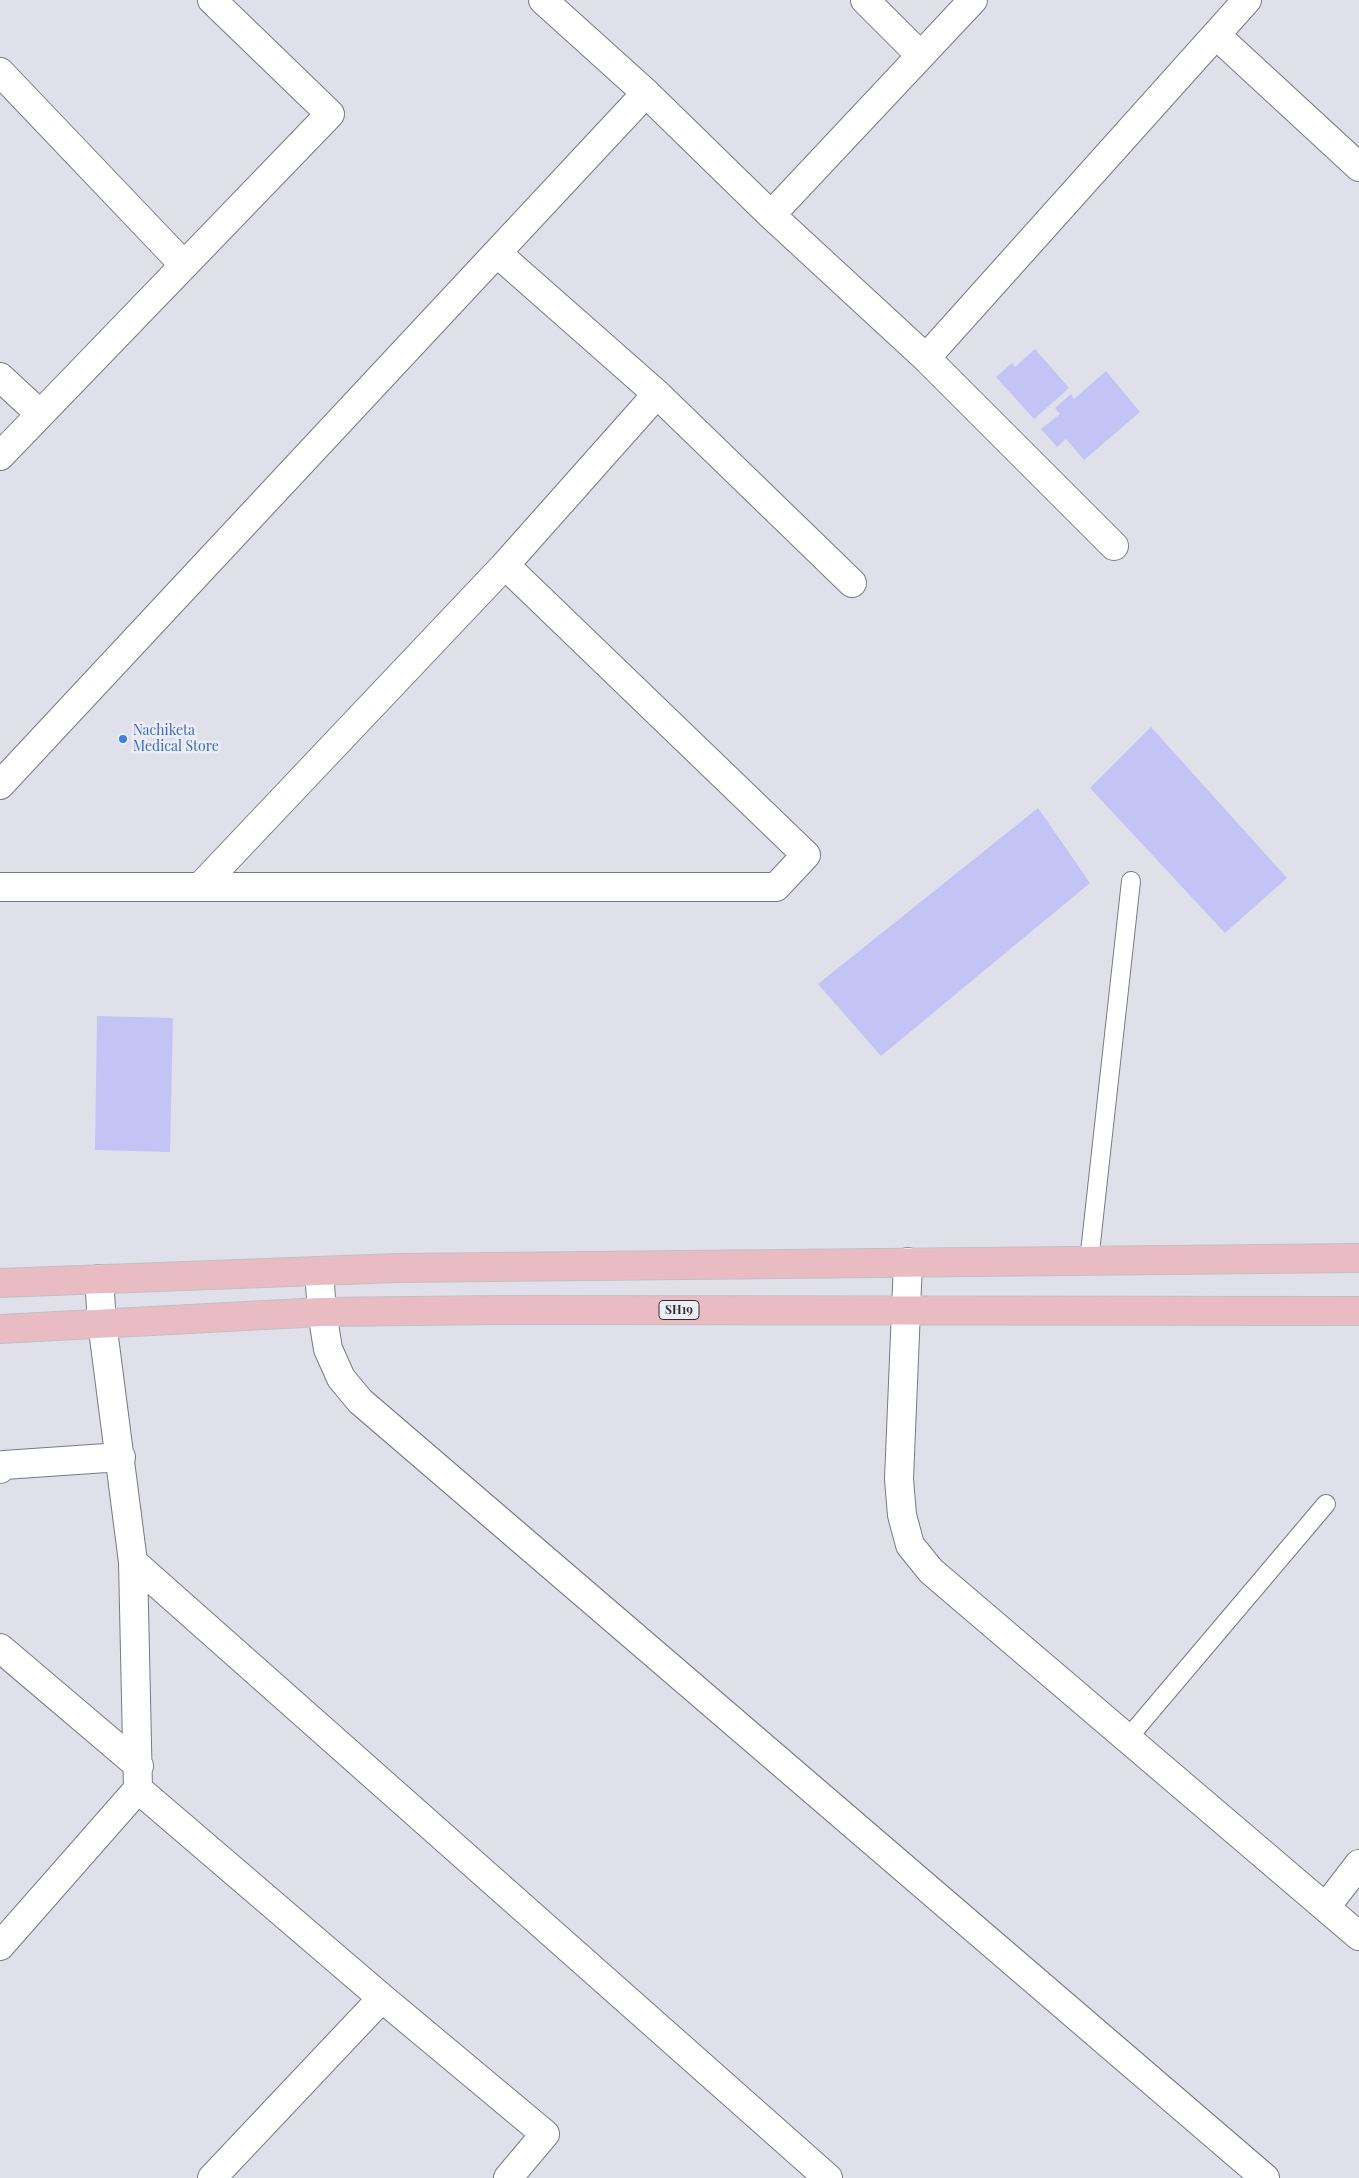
<!DOCTYPE html>
<style>
body{margin:0}
canvas{display:block;background:#dfe0ea}
</style>
<canvas width="1359" height="2178"></canvas>
<script>
const g = document.querySelector('canvas').getContext('2d');
g.lineJoin = 'round';
function fill(path, color) {
  g.fillStyle = color;
  g.fill(path, 'evenodd');
}
function toPath(rows) {
  const path = new Path2D();
  for (const r of rows) {
    path.moveTo(r[0], r[1]);
    for (let i = 2; i < r.length; i += 2) path.lineTo(r[i], r[i + 1]);
  }
  return path;
}
function stroke(path, color, width, dash) {
  g.strokeStyle = color;
  g.lineWidth = width;
  g.lineCap = dash ? 'butt' : 'round';
  g.setLineDash(dash || []);
  g.stroke(path);
}
function drawText(font, color, halo, rows, align = 'center') {
  g.font = font + ' "Playfair Display",serif';
  g.lineWidth = 5;
  g.setLineDash([]);
  g.textBaseline = 'middle';
  g.strokeStyle = halo;
  g.fillStyle = color;
  for (const [text, x, y, turn = 0] of rows) {
    g.save();
    g.translate(x, y);
    g.rotate((+turn || 0) * Math.PI / 180);
    g.textAlign = isNaN(turn) ? turn : align;
    if (halo) g.strokeText(text, 0, 0);
    g.fillText(text, 0, 0);
    g.restore();
  }
}
const building = toPath([
 [1035,349,1069,388,1034,419,996,377,1012,363,1015,367],
 [1106,371,1140,412,1084,460,1066,439,1057,447,1041,429,1060,414,1055,408,1071,394,1074,399],
 [1151,727,1287,878,1225,933,1090,788],
 [1038,808,1090,883,881,1056,818,984],
 [97,1016,173,1018,170,1152,95,1150]
]);
const service = toPath([
 [1089,1261,1131,881],
 [1128,1738,1326,1504]
]);
const minor = toPath([
 [543,0,646,93,771,215,926,358,1114,546],
 [865,0,920,55],
 [1216,35,1359,167],
 [0,72,184,265],
 [771,215,973,0],
 [926,358,1247,0],
 [0,377,40,414],
 [657,394,852,583],
 [0,456,330,114,212,0],
 [0,785,646,93],
 [0,887,776,887,806,855,505,565,657,394,497,253],
 [200,887,505,565],
 [908,1262,899,1479,902,1515,910,1545,931,1571,1359,1936],
 [319,1271,322,1312,328,1349,341,1378,360,1401,1265,2178],
 [99,1279,102,1322,133,1562,828,2178],
 [0,1469,4,1465,121,1457],
 [0,1648,139,1766],
 [138,1789,382,1998,545,2134,508,2178],
 [1326,1907,1359,1864],
 [0,1946,138,1789,133,1562],
 [212,2178,382,1998]
]);
const primary = toPath([
 [0,1283,397,1268,1359,1258],
 [0,1329,322,1312,501,1310,1359,1311]
]);
const markers = [
 [123,739,5,"#3f7fe0"]
];
const shields = [
 [679,1310,40]
];
const shieldNames = [
 ["SH19",679,1310]
];
const shopNames = [
 ["Nachiketa",133,731],
 ["Medical Store",133,747]
];
fill(building, '#c3c4f5');
stroke(service, '#797982', 20);
stroke(minor, '#797982', 30);
stroke(primary, '#c1c1c2', 30);
stroke(service, '#fff', 18);
stroke(minor, '#fff', 28);
stroke(primary, '#e9bbc2', 28);
for (const [x, y, r, color] of markers) {
  const dot = new Path2D();
  dot.arc(x, y, r, 0, 2 * Math.PI);
  g.fillStyle = color;
  g.fill(dot);
  stroke(dot, '#ecedf7', 2);
}
for (const [x, y, w] of shields) {
  const box = new Path2D();
  box.roundRect(x - w / 2, y - 9.5, w, 19, 4);
  g.fillStyle = '#ecedf7';
  g.fill(box);
  stroke(box, '#2f2f33', 1);
}
drawText('bold 12px', '#2f2f33', null, shieldNames);
drawText('14px', '#366cbe', '#ecedf7', shopNames, 'left');
</script>
